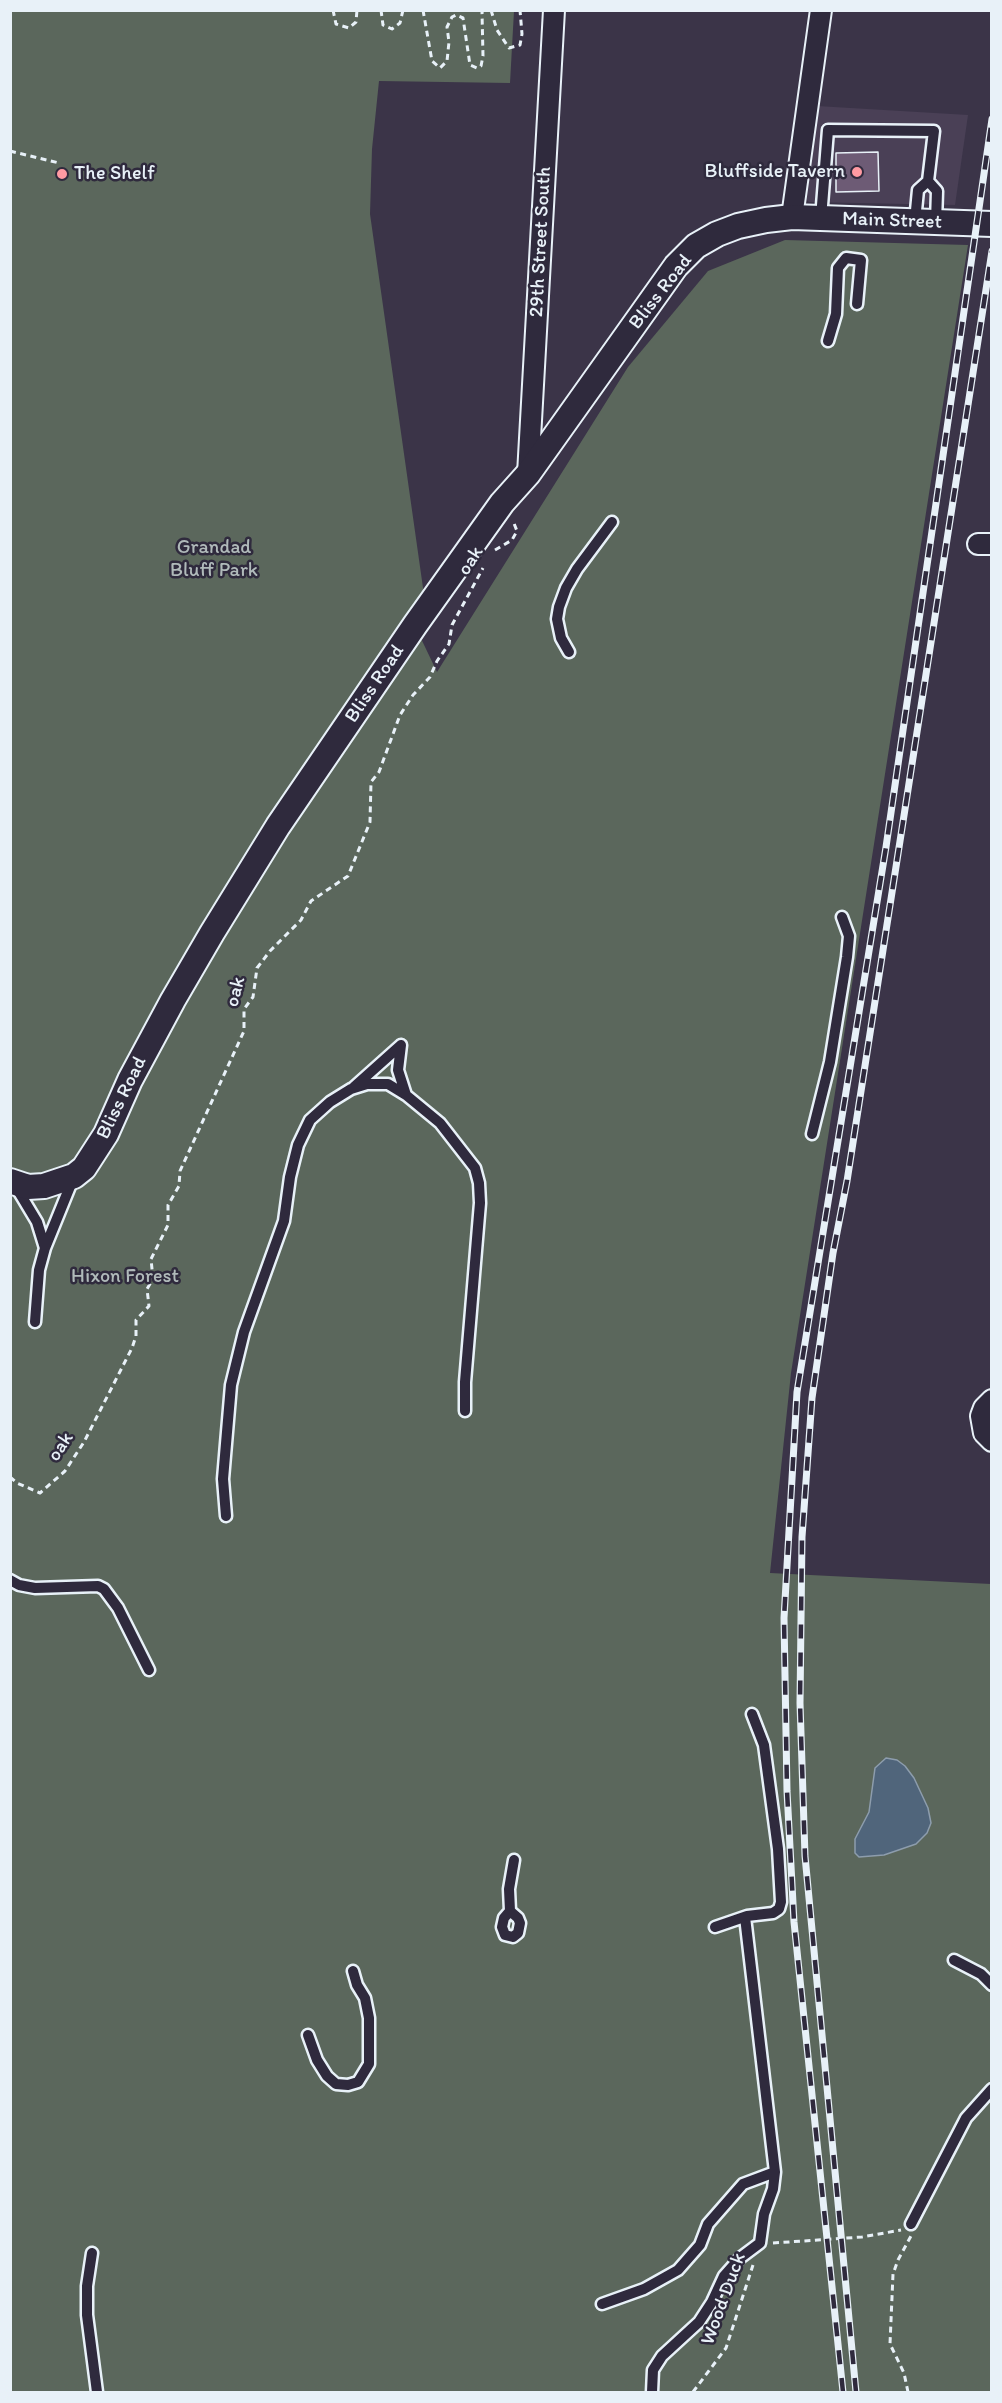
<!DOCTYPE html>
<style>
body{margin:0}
#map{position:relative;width:1002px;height:2403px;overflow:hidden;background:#3b3448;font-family:Itim,sans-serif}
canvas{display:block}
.frame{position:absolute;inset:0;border:12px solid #e8f1f8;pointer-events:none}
</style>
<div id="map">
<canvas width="1002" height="2403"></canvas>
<div class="frame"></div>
</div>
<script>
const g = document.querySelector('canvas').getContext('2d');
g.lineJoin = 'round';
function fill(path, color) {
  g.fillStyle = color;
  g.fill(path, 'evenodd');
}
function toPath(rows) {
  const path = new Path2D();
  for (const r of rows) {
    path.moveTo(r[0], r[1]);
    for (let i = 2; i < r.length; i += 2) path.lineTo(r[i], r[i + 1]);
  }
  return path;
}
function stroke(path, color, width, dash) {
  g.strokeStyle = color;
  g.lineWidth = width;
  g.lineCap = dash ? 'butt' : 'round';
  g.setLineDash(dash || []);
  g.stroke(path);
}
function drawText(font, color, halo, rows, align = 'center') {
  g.font = font + ' Itim,sans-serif';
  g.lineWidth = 5;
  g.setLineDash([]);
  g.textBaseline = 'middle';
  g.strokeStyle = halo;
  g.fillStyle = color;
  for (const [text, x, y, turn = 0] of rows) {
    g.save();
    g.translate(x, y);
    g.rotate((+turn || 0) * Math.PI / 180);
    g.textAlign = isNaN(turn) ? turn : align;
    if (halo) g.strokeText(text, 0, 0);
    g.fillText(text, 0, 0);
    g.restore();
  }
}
const built = toPath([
 [817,106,968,115,955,205,809,202,805,198,805,190]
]);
const green = toPath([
 [11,11,514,11,510,83,379,81,372,149,370,214,426,609,415,626,437,672,628,367,708,271,785,240,968,245,791,1373,770,1573,991,1584,991,2392,11,2392]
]);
const water = toPath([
 [886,1758,897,1760,905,1766,914,1778,928,1808,931,1823,927,1833,916,1844,884,1855,859,1857,855,1853,855,1839,869,1812,875,1768,886,1758]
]);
const building = toPath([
 [878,152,879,191,836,192,836,153,878,152]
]);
const path = toPath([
 [333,10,336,24,349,28,356,22,357,10],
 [381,10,383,25,392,29,400,23,403,10],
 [423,10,432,61,440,68,447,61,449,42,447,27,452,17,456,15,463,18,470,65,477,68,481,66,483,56,482,12,484,10],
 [491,10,497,30,509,48,520,45,522,34,520,10],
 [10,151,59,163],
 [495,550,512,540,517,531,513,521],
 [10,1477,17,1483,40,1493,65,1471,84,1442,132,1348,136,1336,136,1320,149,1306,147,1289,153,1279,151,1259,168,1225,168,1205,179,1186,180,1171,244,1031,244,1009,253,997,257,968,270,951,301,920,311,901,348,876,370,822,371,782,379,772,400,715,413,695,430,677,437,661,449,644,452,625,483,568],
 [773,2243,862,2237,901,2230],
 [693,2392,726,2348,753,2265],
 [908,2392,904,2373,890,2344,893,2274,898,2260,911,2236]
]);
const service = toPath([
 [821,218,828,130,934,131,928,181,937,191,936,222],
 [915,221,918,190,928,181],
 [828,341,836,314,838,268,846,258,861,260,857,304],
 [569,652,561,638,557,619,559,607,566,588,577,569,612,522],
 [401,1045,398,1070,406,1095],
 [354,1087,401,1045],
 [812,1134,830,1062,847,957,849,936,842,917],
 [16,1187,37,1222,45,1248,73,1179],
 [35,1322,39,1270,45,1248],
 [226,1516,223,1479,231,1385,244,1332,284,1221,290,1177,298,1145,310,1120,330,1102,351,1089,367,1084,388,1084,406,1095,440,1123,475,1168,479,1183,480,1203,465,1382,465,1411],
 [10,1580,19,1585,35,1588,98,1586,104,1589,118,1608,149,1670],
 [510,1911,518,1918,520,1923,518,1933,513,1937,505,1935,502,1927,504,1918,510,1911,509,1889,514,1860],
 [715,1927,747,1916,773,1913,779,1909,781,1902,778,1849,764,1745,752,1714],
 [954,1960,981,1974,992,1985],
 [308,2035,317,2060,327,2076,336,2084,348,2085,358,2082,369,2064,369,2018,365,1998,357,1985,353,1971],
 [911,2224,966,2118,992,2089],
 [92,2253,87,2286,87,2315,97,2392],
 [602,2304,644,2289,678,2270,700,2245,708,2224,743,2184,775,2172],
 [652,2392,653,2370,662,2356,699,2322,712,2302,724,2276,740,2258,760,2243,764,2214,773,2189,775,2172,745,1917]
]);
const minor = toPath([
 [792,217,821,10],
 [528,474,554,10],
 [978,544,992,544],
 [992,1400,984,1408,981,1416,984,1433,992,1441]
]);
const tertiary = toPath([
 [10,1181,28,1187,44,1186,74,1176,84,1168,106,1134,130,1080,173,1000,212,933,278,826,415,625,502,503,528,474,676,266,696,246,717,234,738,226,766,220,792,217,992,224]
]);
const rail = toPath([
 [843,2392,794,1922,787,1791,784,1618,797,1392,886,847,992,119],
 [856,2392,805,1856,800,1703,802,1537,812,1398,833,1253,847,1181,992,251]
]);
const markers = [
 [857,172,6,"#ff9aa2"],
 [62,174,6,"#ff9aa2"]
];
const poiNames = [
 ["Bluffside Tavern",845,172],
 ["The Shelf",74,174,"left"]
];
const streetNames = [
 ["Main Street",892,221,2],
 ["29th Street South",541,242,-87],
 ["Bliss Road",661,292,-52],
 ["oak",471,561,-57],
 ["Bliss Road",375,684,-56],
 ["oak",236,992,-75],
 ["Bliss Road",122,1098,-64],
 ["oak",61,1447,-56],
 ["Wood Duck",724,2299,-70]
];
const parkNames = [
 ["Grandad",214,548],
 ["Bluff Park",214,571],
 ["Hixon Forest",125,1277]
];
fill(built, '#4a4056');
fill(green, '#5b675c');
fill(water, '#50657b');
stroke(water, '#8d9dad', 1.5);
fill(building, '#6d5b75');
stroke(building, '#e8f1f8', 1.5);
stroke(service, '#e8f1f8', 15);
stroke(minor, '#e8f1f8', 24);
stroke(tertiary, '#e8f1f8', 28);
stroke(path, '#e8f1f8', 3, [6, 4.5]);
stroke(service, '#2f2a3d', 10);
stroke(minor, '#2f2a3d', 20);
stroke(tertiary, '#2f2a3d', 24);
stroke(rail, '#e8f1f8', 7);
stroke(rail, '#2f2a3d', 4.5, [14]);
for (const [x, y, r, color] of markers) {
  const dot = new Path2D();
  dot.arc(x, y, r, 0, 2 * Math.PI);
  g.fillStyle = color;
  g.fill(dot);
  stroke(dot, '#2f2a3d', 2);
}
drawText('20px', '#e8f1f8', '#2f2a3d', poiNames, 'right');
drawText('20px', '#e8f1f8', '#2f2a3d', streetNames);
drawText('20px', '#b0baba', '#2f2a3d', parkNames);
</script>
